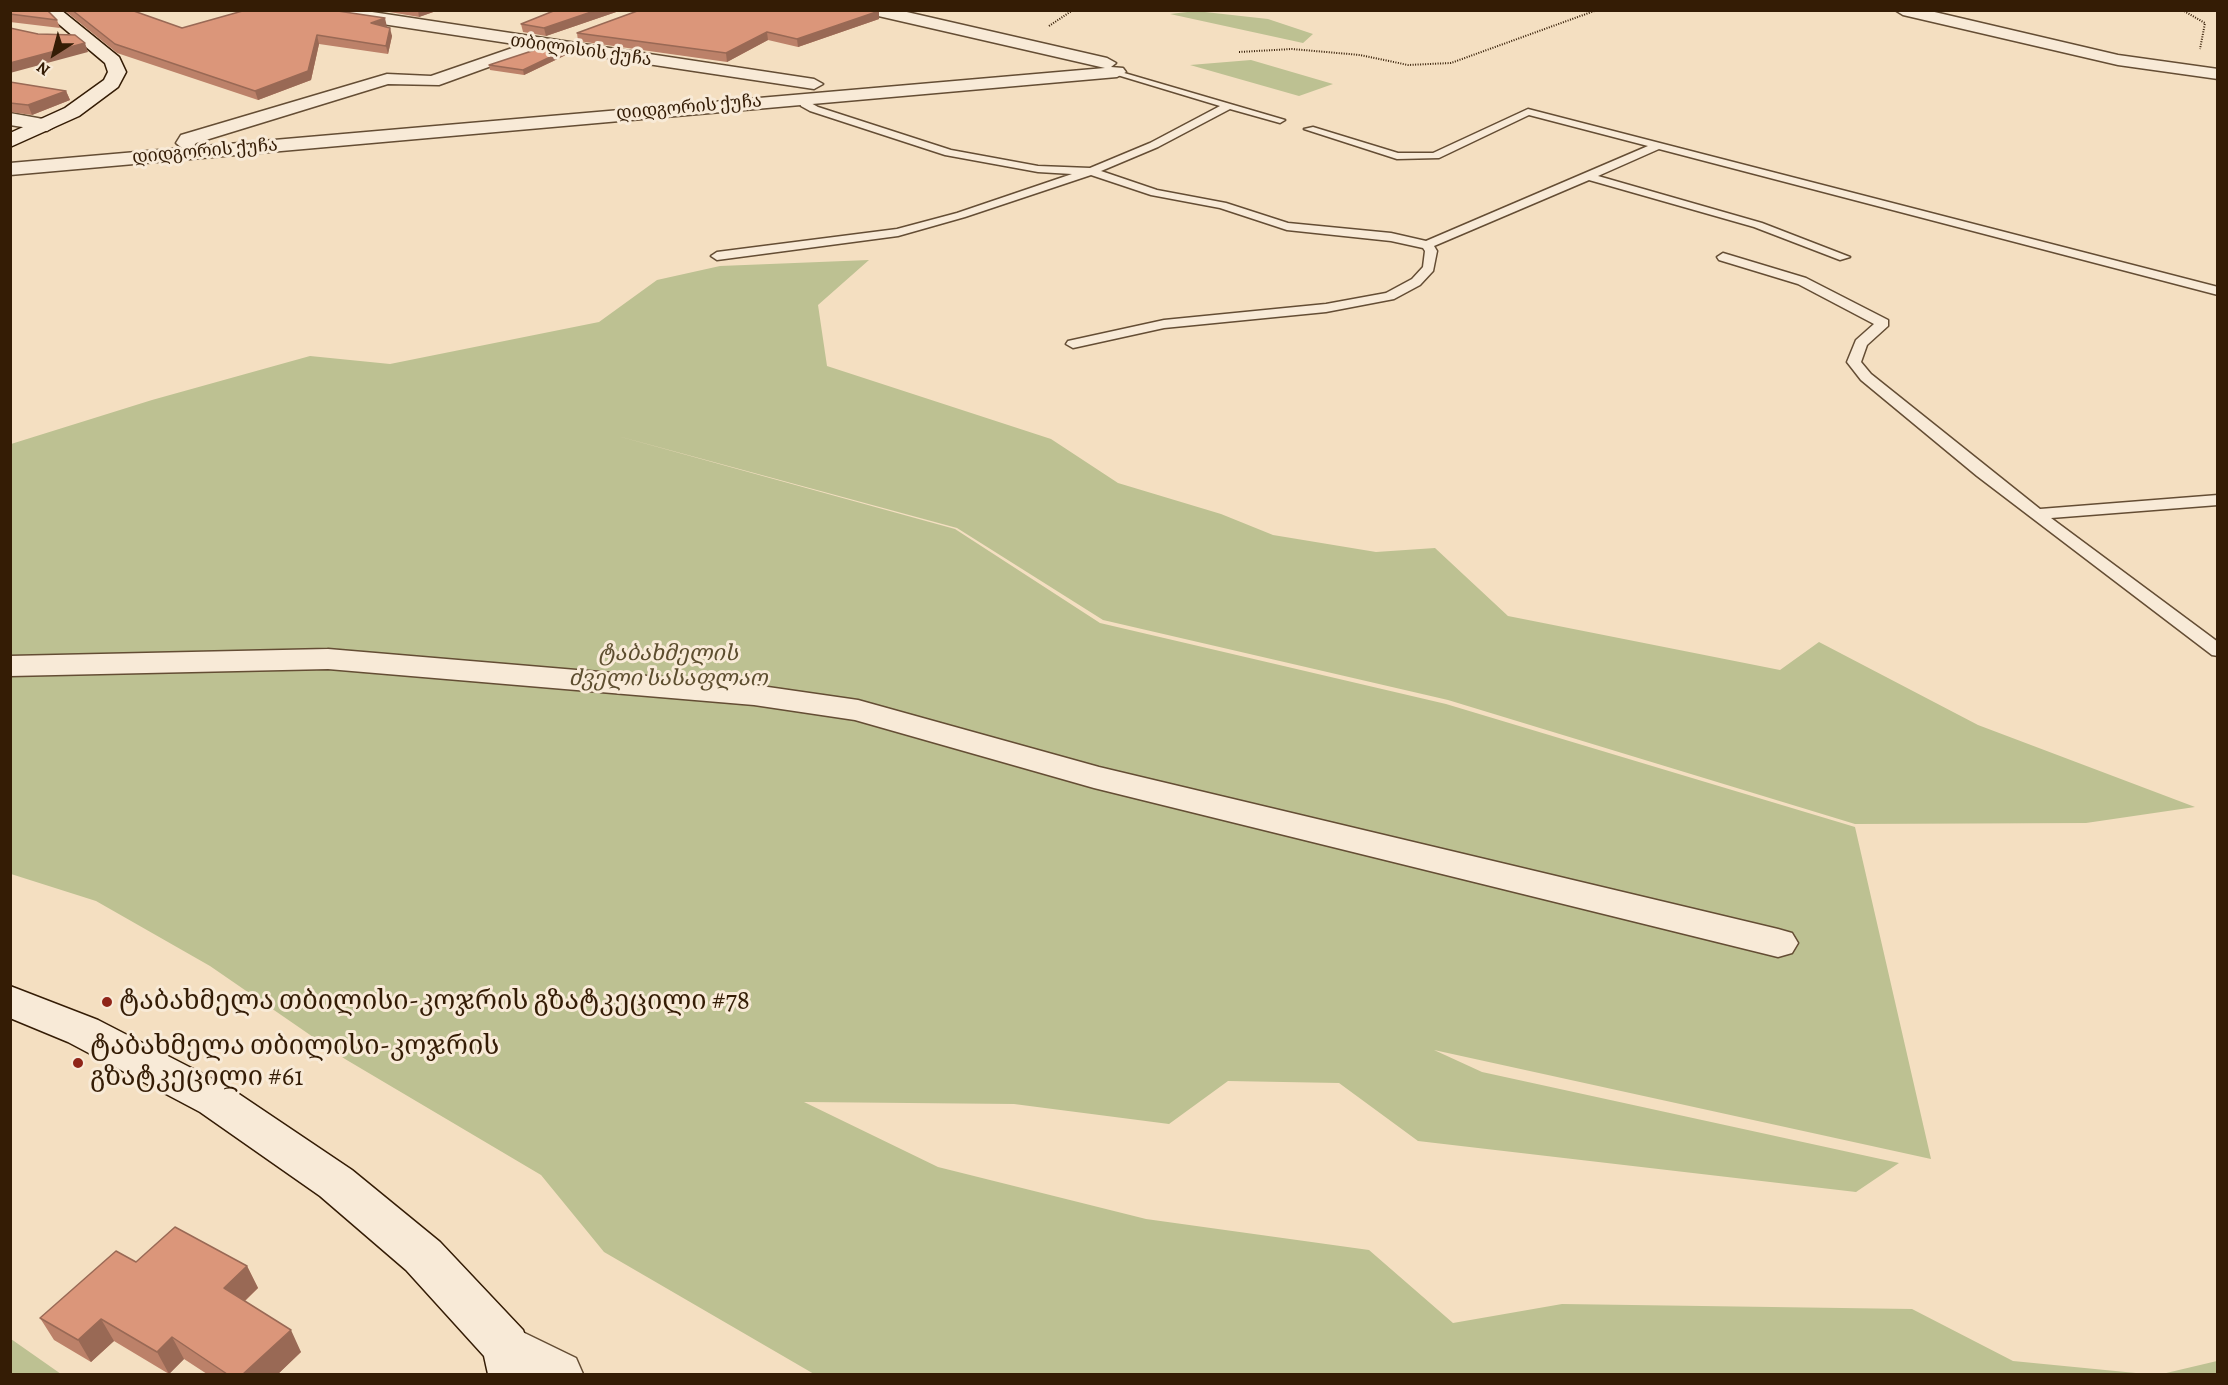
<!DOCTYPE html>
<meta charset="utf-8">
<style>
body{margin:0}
#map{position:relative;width:2228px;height:1385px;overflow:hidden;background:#f4dfc1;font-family:Alegreya,serif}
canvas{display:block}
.frame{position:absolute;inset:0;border:12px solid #341c05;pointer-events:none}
.north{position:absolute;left:24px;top:24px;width:60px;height:60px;-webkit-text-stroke:4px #f8ead7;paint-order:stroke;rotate:216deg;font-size:16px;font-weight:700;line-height:24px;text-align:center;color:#341c05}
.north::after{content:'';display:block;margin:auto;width:21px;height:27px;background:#341c05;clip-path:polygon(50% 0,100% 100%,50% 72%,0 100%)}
</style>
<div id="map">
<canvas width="2228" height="1385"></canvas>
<div class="frame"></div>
<div class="north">N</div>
</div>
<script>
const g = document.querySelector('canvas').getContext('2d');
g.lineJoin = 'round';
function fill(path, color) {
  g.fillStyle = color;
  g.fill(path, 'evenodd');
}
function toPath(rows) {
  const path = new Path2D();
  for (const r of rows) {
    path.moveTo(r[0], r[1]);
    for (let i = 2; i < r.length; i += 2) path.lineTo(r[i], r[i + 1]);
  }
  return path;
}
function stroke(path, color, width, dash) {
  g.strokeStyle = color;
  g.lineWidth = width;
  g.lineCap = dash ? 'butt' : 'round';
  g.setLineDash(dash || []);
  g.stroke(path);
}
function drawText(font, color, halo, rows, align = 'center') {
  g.font = font + ' Alegreya,"Noto Serif Georgian",serif';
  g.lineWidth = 6;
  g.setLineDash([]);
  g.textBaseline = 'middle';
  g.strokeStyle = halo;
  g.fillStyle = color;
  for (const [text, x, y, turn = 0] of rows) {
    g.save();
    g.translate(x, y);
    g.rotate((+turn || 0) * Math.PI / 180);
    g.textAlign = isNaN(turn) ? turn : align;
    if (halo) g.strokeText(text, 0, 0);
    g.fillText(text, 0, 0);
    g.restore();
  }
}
const green = toPath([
 [1196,11,1268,19,1313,34,1303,43,1170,14],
 [1251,60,1333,84,1299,96,1190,65],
 [869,260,818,305,827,366,1051,439,1118,483,1221,514,1273,535,1376,552,1435,548,1508,616,1780,670,1819,642,1978,725,2195,807,2086,823,1855,824,1448,700,1103,620,957,528,614,435,955,529,1100,623,1446,704,1855,827,1931,1159,1434,1050,1482,1072,1899,1163,1856,1192,1418,1141,1339,1083,1228,1081,1169,1124,1014,1104,804,1102,938,1167,1146,1219,1369,1250,1453,1323,1562,1304,1912,1309,2013,1361,2146,1374,814,1374,604,1252,541,1175,345,1059,210,966,96,901,11,874,11,444,152,400,310,356,390,364,599,322,657,280,720,266],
 [11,1339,61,1374,11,1374],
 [2217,1361,2217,1374,2162,1374]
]);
const path = toPath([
 [2182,10,2205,23,2200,49],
 [1049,26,1073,10],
 [1239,52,1292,49,1360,55,1408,65,1451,63,1597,10]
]);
const lane = toPath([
 [1114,70,1285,120,1280,123,1230,109,1158,147,1101,171,1157,190,1226,203,1288,223,1391,233,1426,241,1648,146,1529,115,1439,158,1397,159,1304,129,1313,127,1398,153,1433,153,1528,109,2218,287,2218,295,1659,149,1598,176,1762,223,1850,257,1840,260,1754,227,1589,180,1434,246,1437,251,1433,271,1420,285,1394,299,1326,312,1164,328,1073,348,1066,344,1068,341,1164,320,1326,304,1386,293,1412,279,1423,267,1425,251,1423,248,1391,241,1287,230,1220,208,1151,195,1091,175,965,217,898,236,717,260,711,256,717,252,897,229,957,213,1072,174,1038,172,945,155,810,111,801,106,798,96,806,96,809,102,818,107,951,150,1038,166,1090,168,1150,143,1220,106,1114,74,1114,70],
 [1723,253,1806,278,1888,320,1888,326,1867,345,1861,362,1871,374,2040,509,2218,495,2218,505,2051,518,2218,642,2218,656,2212,655,1977,476,1861,380,1847,362,1856,340,1874,324,1798,284,1719,260,1717,257,1723,253]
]);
const street = toPath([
 [315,10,359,10,814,79,823,84,814,89,541,48,439,85,388,84,196,143,193,147,1105,68,874,15,866,10,898,10,1107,58,1116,63,1111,67,1123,68,1126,72,1117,77,10,175,10,163,182,148,176,143,181,135,387,74,431,76,521,45,323,15,315,10],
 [1895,10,1926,10,2118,55,2218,69,2218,79,2118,65,1903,15,1895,10],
 [10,113,54,121,57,125,47,131,10,125,10,113],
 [328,649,754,685,858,700,1099,767,1778,929,1792,933,1798,943,1792,953,1778,957,1094,788,855,720,754,705,328,669,10,676,10,656,328,649],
 [506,1324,576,1358,583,1374,512,1374,489,1362,481,1346,489,1330,506,1324]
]);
const secondary = toPath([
 [42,10,61,10,119,57,126,72,118,87,79,116,10,147,10,133,65,108,104,80,108,72,105,63,42,10],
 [10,986,98,1020,230,1088,352,1170,440,1242,523,1330,538,1374,488,1374,484,1356,406,1270,320,1196,200,1112,68,1042,10,1018,10,986]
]);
const wall = toPath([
 [10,10,57,20,60,28,10,22],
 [64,10,131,10,182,28,387,27,392,36,388,54,319,44,311,80,258,100,117,53],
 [378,10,439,10,419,17],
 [556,10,622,10,546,36,523,32,521,24],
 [879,11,879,19,798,47,768,40,727,62,578,41,577,33],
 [568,54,524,75,490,70,489,65],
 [10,82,66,91,70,100,32,115,10,112],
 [136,1262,247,1266,258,1288,245,1301,301,1352,278,1374,207,1374,184,1359,169,1374,114,1341,91,1362,54,1340,40,1318]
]);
const shadedWall = toPath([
 [418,10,439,10,419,17],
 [597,10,622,10,546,36,544,28],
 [879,11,879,19,798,47,797,39],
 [385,18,387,27,371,23],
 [390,28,392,36,388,54,386,46],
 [767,32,768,40,727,62,726,53],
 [317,35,319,44,311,80,258,100,255,91],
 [85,43,88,52,10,73,10,63],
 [567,49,568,54,524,75,523,70],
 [66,91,70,100,32,115,28,105],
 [247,1266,258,1288,235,1310,224,1288],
 [101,1319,114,1341,91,1362,78,1340],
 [291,1330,301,1352,278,1374,243,1374],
 [172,1337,184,1359,169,1374,157,1352]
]);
const building = toPath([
 [10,10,47,10,57,20,10,14,10,10],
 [72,10,131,10,182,28,246,10,331,10,385,18,371,23,390,28,386,46,317,35,308,71,255,91,115,44,72,10],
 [556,10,597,10,544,28,521,24,556,10],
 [640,10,877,10,879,11,797,39,767,32,726,53,577,33,640,10],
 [10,28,38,34,75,35,85,43,10,63,10,28],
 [547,46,567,49,523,70,489,65,547,46],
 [10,82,66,91,28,105,10,103,10,82],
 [175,1227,247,1266,224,1288,291,1330,243,1374,227,1374,172,1337,157,1352,101,1319,78,1340,40,1318,116,1251,136,1262,175,1227]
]);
const markers = [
 [107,1002,6,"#8f2418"],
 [78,1063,6,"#8f2418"]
];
const farStreetnames = [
 ["თბილისის ქუჩა",581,51,8],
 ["დიდგორის ქუჩა",689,108,-5],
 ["დიდგორის ქუჩა",205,152,-5]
];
const parkNames = [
 ["ტაბახმელის",668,655],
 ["ძველი სასაფლაო",668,680]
];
const nearPoinames = [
 ["ტაბახმელა თბილისი-კოჯრის გზატკეცილი #78",119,1002],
 ["ტაბახმელა თბილისი-კოჯრის",90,1047],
 ["გზატკეცილი #61",90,1078]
];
fill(green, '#bdc192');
stroke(lane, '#644d34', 3);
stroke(street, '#644d34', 3);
stroke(secondary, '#341c05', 3);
stroke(path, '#341c05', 2, [1, 1.5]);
fill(lane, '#f8ead7');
fill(street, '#f8ead7');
fill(secondary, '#f8ead7');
fill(wall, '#bc8169');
fill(shadedWall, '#996955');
fill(building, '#db967a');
stroke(building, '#996955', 1.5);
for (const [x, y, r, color] of markers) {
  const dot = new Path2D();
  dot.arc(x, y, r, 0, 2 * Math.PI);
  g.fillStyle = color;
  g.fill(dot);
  stroke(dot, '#f8ead7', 2);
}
drawText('18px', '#341c05', '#f8ead7', farStreetnames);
drawText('italic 22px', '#5d4e2f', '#f8ead7', parkNames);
drawText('27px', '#341c05', '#f8ead7', nearPoinames, 'left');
</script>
